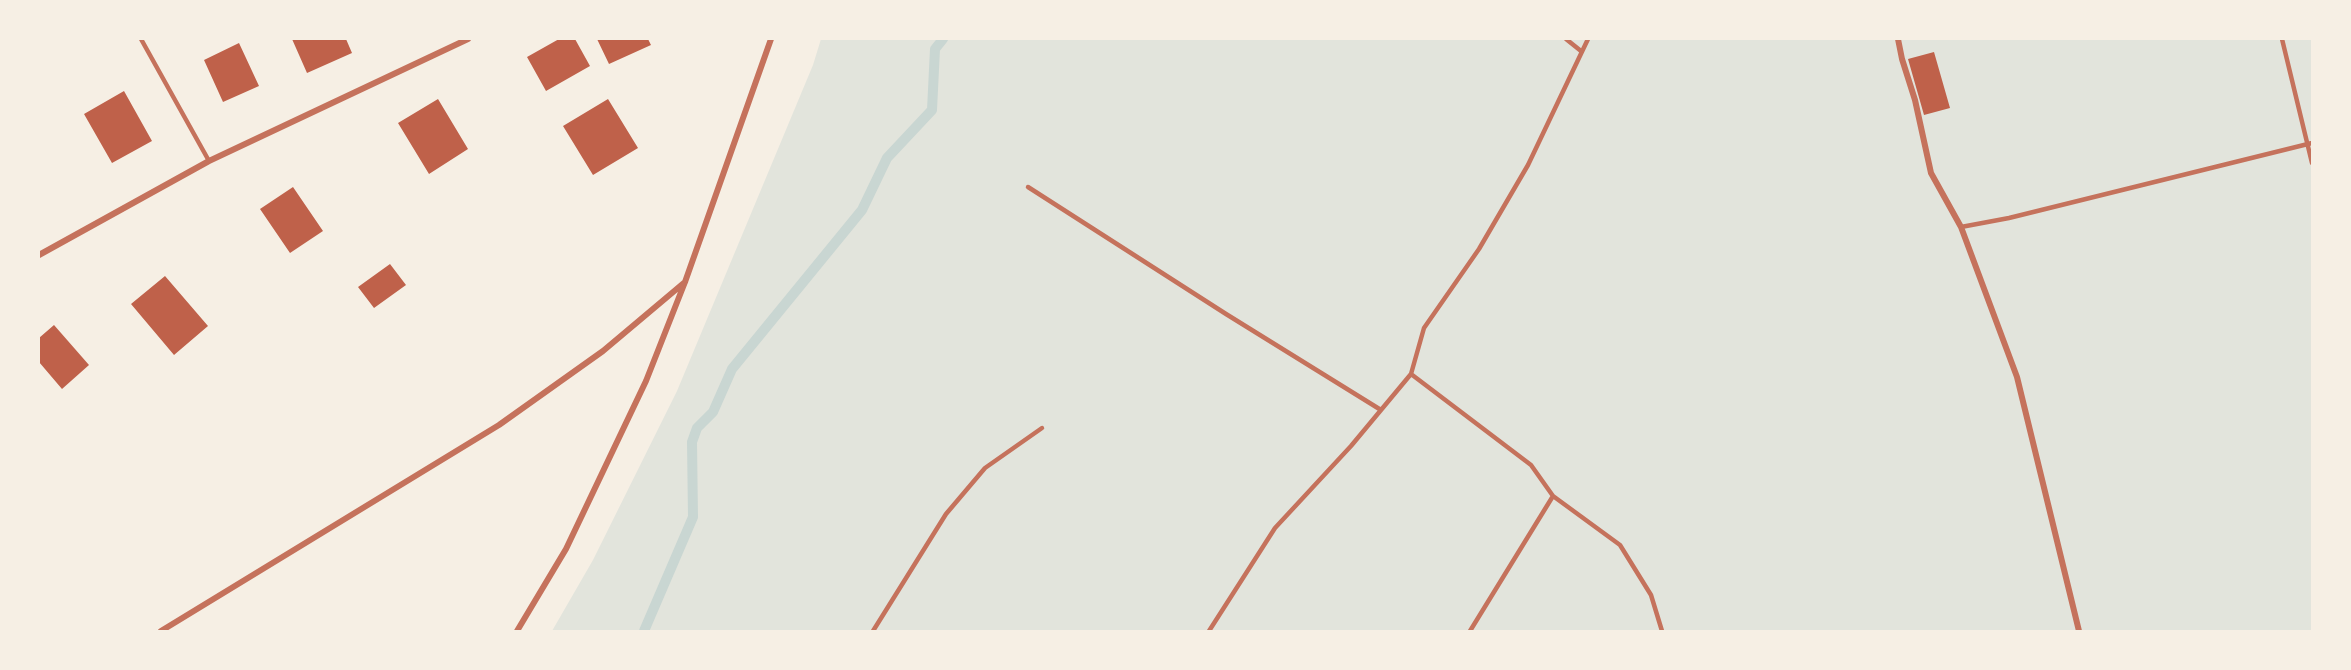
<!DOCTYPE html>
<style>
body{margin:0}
#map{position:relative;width:2351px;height:670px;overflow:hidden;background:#f6efe4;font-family:Arial,sans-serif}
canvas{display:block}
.frame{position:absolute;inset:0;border:40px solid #f6efe4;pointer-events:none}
</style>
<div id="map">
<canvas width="2351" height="670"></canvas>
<div class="frame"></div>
</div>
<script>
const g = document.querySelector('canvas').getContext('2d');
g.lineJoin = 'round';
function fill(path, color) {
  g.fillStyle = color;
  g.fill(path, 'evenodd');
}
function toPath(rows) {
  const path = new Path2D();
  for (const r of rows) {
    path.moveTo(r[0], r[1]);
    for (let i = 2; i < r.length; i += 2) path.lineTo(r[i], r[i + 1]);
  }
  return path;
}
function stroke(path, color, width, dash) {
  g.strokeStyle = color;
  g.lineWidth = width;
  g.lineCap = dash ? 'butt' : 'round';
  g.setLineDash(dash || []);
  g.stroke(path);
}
const green = toPath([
 [821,39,2312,39,2312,631,552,631,593,560,677,391,813,65]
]);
const stream = toPath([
 [644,631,693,517,692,442,697,428,713,412,732,369,862,210,887,158,932,110,935,49,943,39]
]);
const building = toPath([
 [292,39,346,39,352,53,307,73],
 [559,39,575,39,590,66,546,91,527,57],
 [597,39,648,39,651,45,609,64],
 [239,43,259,86,223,102,204,60],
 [1934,52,1950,108,1924,115,1908,59],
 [124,91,152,141,112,163,84,114],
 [438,99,468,149,429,174,398,123],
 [608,99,638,148,593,175,563,126],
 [293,187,323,231,290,253,260,209],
 [390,264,406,285,374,308,358,287],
 [165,276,208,326,174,355,131,304],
 [54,325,89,365,62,389,39,362,39,338]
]);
const service = toPath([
 [141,39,209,161],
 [1566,39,1581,51],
 [2282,39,2312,163],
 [1028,187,1226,314,1381,410],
 [1961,227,2009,218,2312,143],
 [1411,374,1531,465,1553,496,1620,545,1651,595,1662,631],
 [873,631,946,514,985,468,1042,428],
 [1209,631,1275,528,1351,446,1411,374,1424,328,1479,249,1528,165,1588,39],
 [1470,631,1553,496]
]);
const minor = toPath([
 [1898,39,1902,59,1915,100,1931,173,1961,227,2017,377,2079,631],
 [39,255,209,161,468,39],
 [161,631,499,425,603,351,685,282],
 [517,631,566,549,646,381,685,282,771,39]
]);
fill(green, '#e2e4dc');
stroke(stream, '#c9d6d2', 10);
fill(building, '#bf614a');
stroke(service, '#c5725c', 4.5);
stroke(minor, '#c5725c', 6);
</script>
